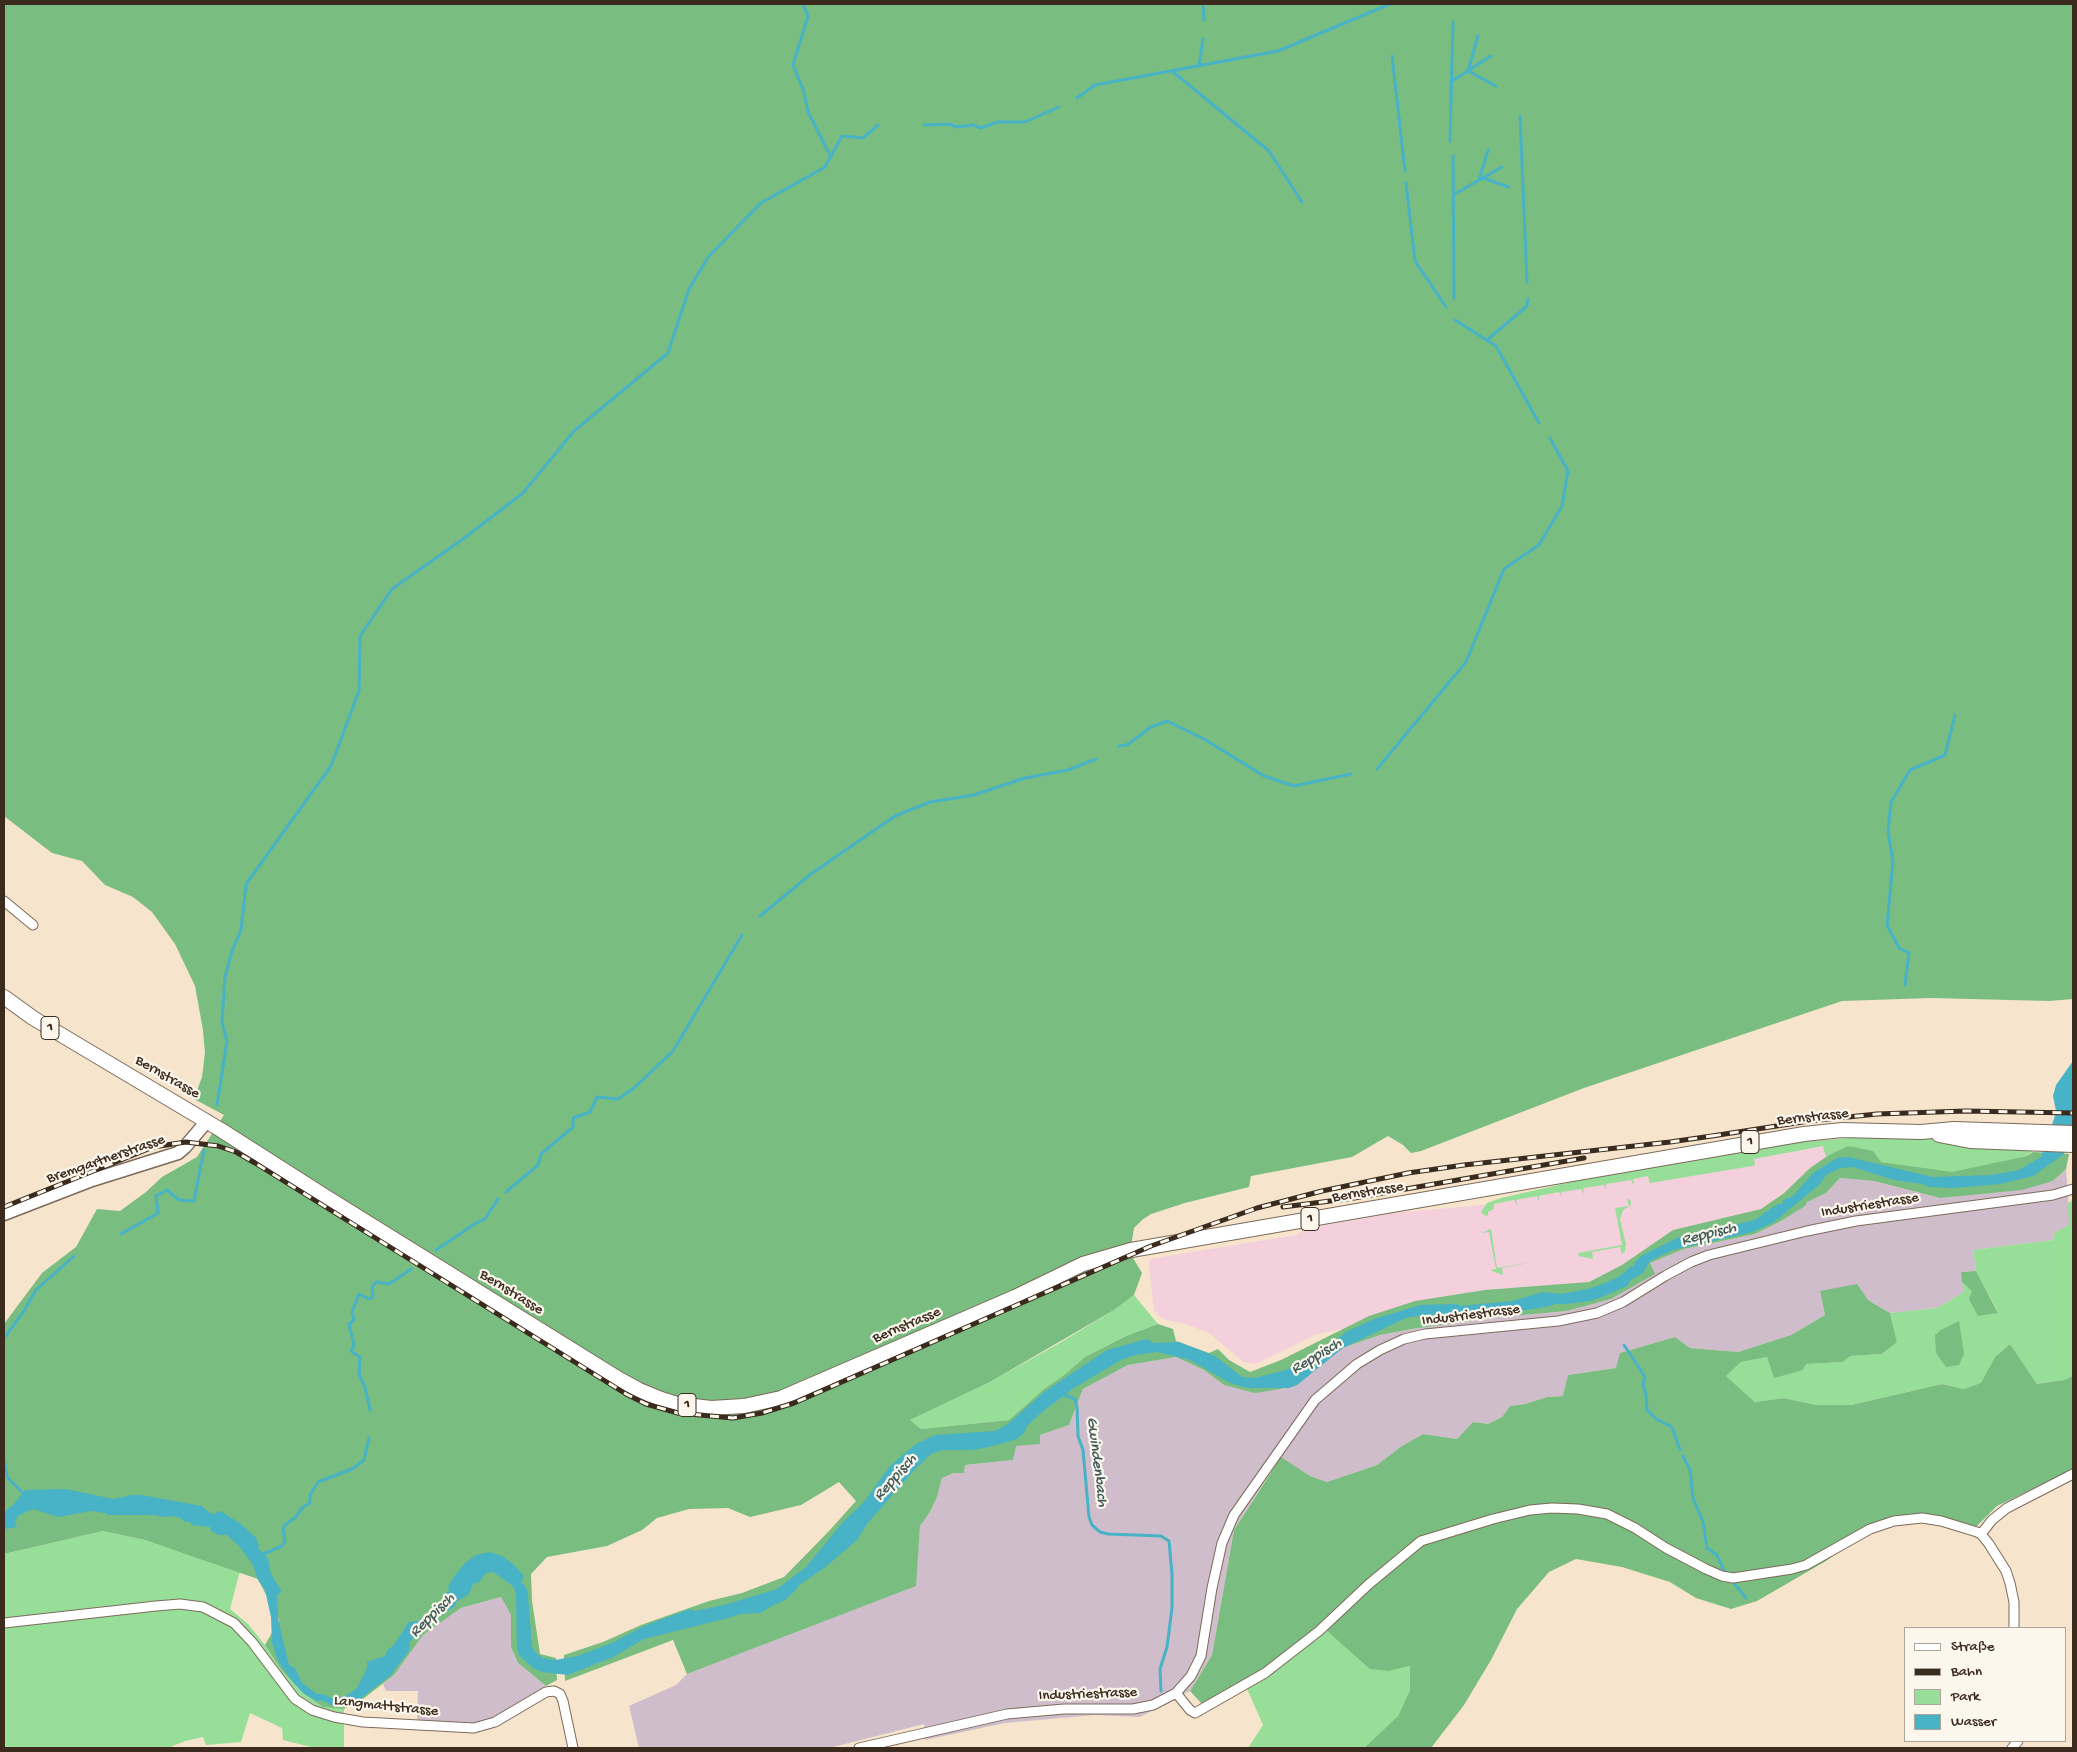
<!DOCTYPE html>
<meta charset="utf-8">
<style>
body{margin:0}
#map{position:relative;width:2077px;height:1752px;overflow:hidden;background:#f6e4cc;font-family:"Gochi Hand",sans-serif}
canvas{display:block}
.frame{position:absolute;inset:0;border:5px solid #3b2a1e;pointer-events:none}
.legend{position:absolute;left:1904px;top:1627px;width:162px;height:115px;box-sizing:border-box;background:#fbf7ec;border:1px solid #aea59a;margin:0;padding:6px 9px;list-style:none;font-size:15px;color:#3b2a1e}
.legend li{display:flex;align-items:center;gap:10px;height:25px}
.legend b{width:25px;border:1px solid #aea59a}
</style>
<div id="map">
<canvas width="2077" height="1752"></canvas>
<div class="frame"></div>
<ul class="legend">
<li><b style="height:6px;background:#fff"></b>Straße</li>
<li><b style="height:6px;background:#3b2a1e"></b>Bahn</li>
<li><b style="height:14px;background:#97de98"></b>Park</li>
<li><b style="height:14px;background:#48b2c6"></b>Wasser</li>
</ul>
</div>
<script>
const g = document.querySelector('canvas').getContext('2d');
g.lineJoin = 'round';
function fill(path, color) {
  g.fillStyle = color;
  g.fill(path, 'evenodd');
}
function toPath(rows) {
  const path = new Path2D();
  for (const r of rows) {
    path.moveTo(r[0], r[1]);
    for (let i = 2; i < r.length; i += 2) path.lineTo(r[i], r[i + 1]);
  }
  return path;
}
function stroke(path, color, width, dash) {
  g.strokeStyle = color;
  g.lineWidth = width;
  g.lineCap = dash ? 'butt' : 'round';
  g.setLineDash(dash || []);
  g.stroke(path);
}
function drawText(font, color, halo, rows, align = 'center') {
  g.font = font + ' "Gochi Hand",sans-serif';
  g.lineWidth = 4.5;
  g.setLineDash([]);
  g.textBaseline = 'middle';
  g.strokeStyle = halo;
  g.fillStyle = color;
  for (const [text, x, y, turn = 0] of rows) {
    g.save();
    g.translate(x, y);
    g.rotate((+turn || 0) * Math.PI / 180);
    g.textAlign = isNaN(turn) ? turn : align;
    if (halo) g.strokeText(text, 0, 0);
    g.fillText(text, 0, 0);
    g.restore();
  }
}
const built = toPath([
 [1824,1146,1826,1157,1810,1168,1784,1192,1761,1209,1673,1230,1622,1265,1589,1282,1381,1312,1343,1329,1317,1334,1256,1364,1244,1362,1209,1333,1186,1324,1163,1319,1154,1311,1149,1264,1150,1259,1296,1235,1305,1229,1395,1213,1494,1204,1649,1176,1650,1183,1754,1165,1753,1159]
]);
const industrial = toPath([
 [2066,1169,2070,1225,2055,1232,2053,1240,1973,1250,1976,1271,1961,1272,1964,1292,1937,1308,1890,1313,1868,1300,1820,1291,1825,1315,1791,1335,1738,1352,1690,1348,1675,1337,1621,1353,1617,1368,1568,1375,1564,1396,1547,1397,1525,1404,1510,1406,1502,1417,1488,1424,1473,1422,1457,1439,1423,1434,1402,1446,1377,1465,1327,1482,1310,1476,1280,1457,1234,1530,1212,1655,1190,1691,1140,1717,1094,1715,1005,1723,925,1740,924,1724,829,1748,639,1748,629,1706,676,1685,687,1674,915,1586,920,1526,930,1512,937,1497,942,1478,954,1473,964,1473,965,1465,1013,1460,1015,1446,1040,1435,1069,1425,1083,1389,1128,1365,1176,1357,1204,1370,1224,1385,1304,1376,1342,1348,1380,1335,1412,1329,1499,1317,1567,1311,1611,1299,1654,1274,1650,1263,1684,1249,1755,1234,1781,1221,1806,1202,1826,1193,1840,1178,1874,1181,1940,1198,2053,1181],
 [501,1597,511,1615,511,1647,518,1663,546,1686,493,1719,477,1723,417,1721,418,1691,386,1691,383,1684,394,1675,423,1635,461,1608]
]);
const green = toPath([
 [1875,1136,1922,1138,1990,1147,2034,1150,2027,1156,1952,1173,1881,1162,1848,1146,1826,1157,1823,1146,1754,1159,1755,1165,1752,1166,1650,1183,1648,1176,1633,1179,1634,1186,1631,1180,1606,1184,1606,1190,1604,1185,1583,1188,1584,1194,1581,1189,1561,1192,1562,1197,1559,1192,1539,1196,1539,1201,1537,1196,1516,1200,1517,1205,1514,1200,1494,1204,1494,1209,1488,1212,1488,1216,1484,1215,1481,1212,1487,1203,1501,1198,1598,1176,1788,1143],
 [1627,1198,1631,1201,1631,1205,1623,1210,1620,1220,1626,1244,1625,1251,1622,1254,1620,1247,1592,1252,1593,1259,1579,1256,1578,1253,1622,1245,1615,1208,1629,1206],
 [2073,1200,2073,1376,2064,1380,2037,1384,2010,1344,1995,1357,1982,1383,1964,1389,1942,1384,1851,1405,1816,1405,1784,1398,1755,1402,1726,1376,1741,1362,1767,1357,1774,1377,1806,1364,1843,1362,1849,1356,1882,1354,1897,1342,1890,1313,1937,1308,1964,1292,1962,1282,1998,1312,1976,1271,1973,1250,2053,1240,2055,1232,2069,1225,2068,1203],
 [1491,1229,1497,1268,1535,1262,1502,1268,1503,1275,1492,1271,1491,1270,1496,1269,1489,1232,1482,1233],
 [1134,1295,1158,1324,1126,1336,1085,1357,1062,1377,1044,1389,1009,1420,921,1429,910,1420,990,1382,1058,1344,1114,1310],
 [103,1531,145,1540,240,1571,230,1609,248,1624,265,1645,282,1671,323,1707,344,1709,344,1748,315,1748,283,1740,282,1728,250,1713,241,1742,206,1745,203,1737,185,1741,168,1748,4,1748,4,1554],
 [1325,1629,1389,1671,1410,1666,1410,1690,1398,1716,1364,1748,1248,1748,1263,1725,1244,1682,1309,1635]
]);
const forest = toPath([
 [4,4,2073,4,2073,999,2049,1001,1931,998,1842,1001,1584,1088,1421,1151,1411,1153,1403,1145,1388,1136,1352,1157,1251,1176,1249,1187,1185,1203,1151,1214,1142,1220,1134,1228,1130,1253,1142,1273,1134,1295,1114,1310,990,1382,910,1420,921,1429,1009,1420,1044,1389,1063,1376,1085,1357,1126,1336,1158,1324,1173,1329,1176,1341,1209,1353,1218,1349,1229,1360,1250,1372,1281,1360,1369,1316,1415,1301,1485,1290,1589,1282,1622,1265,1673,1230,1761,1209,1784,1193,1810,1168,1829,1155,1848,1146,1873,1151,1881,1162,1952,1172,2027,1156,2033,1152,2069,1154,2066,1169,2053,1181,2022,1190,1940,1198,1874,1181,1840,1178,1826,1193,1807,1202,1805,1206,1781,1221,1755,1234,1684,1249,1650,1263,1655,1274,1611,1299,1567,1311,1499,1317,1412,1329,1380,1335,1342,1348,1304,1376,1281,1389,1255,1393,1224,1385,1204,1370,1176,1357,1128,1365,1083,1389,1069,1425,1040,1435,1040,1444,1016,1446,1013,1460,965,1465,964,1473,954,1473,942,1478,937,1497,930,1512,920,1526,916,1586,687,1674,673,1640,565,1681,564,1655,603,1642,641,1625,709,1601,742,1593,784,1577,829,1531,856,1501,839,1482,801,1505,750,1517,728,1508,689,1509,657,1518,642,1530,607,1546,547,1557,531,1574,532,1601,540,1654,556,1658,557,1680,546,1686,518,1663,511,1647,511,1615,501,1597,461,1608,423,1635,394,1675,359,1702,344,1709,323,1707,305,1694,282,1671,265,1645,279,1620,258,1579,145,1540,103,1531,4,1554,4,1324,42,1273,76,1247,97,1209,120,1211,146,1192,162,1177,197,1157,224,1115,194,1099,202,1077,205,1053,203,1030,195,986,175,944,152,912,133,897,105,885,82,861,52,853,4,816],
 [1976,1271,1998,1313,1978,1316,1969,1299,1972,1291,1962,1282,1961,1272],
 [1857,1284,1868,1300,1890,1313,1897,1342,1882,1354,1850,1356,1843,1362,1806,1364,1803,1370,1774,1378,1767,1357,1741,1362,1726,1376,1755,1402,1784,1398,1816,1405,1851,1405,1942,1384,1964,1389,1981,1383,1995,1357,2010,1344,2037,1384,2064,1380,2073,1376,2073,1469,1997,1506,1977,1526,1944,1523,1891,1523,1869,1531,1826,1561,1757,1601,1731,1609,1696,1598,1670,1582,1622,1567,1576,1559,1549,1572,1517,1609,1491,1660,1464,1705,1431,1748,1364,1748,1398,1716,1410,1690,1410,1666,1389,1671,1370,1669,1325,1629,1308,1635,1244,1682,1202,1704,1190,1691,1212,1655,1234,1530,1281,1457,1310,1476,1327,1482,1377,1465,1402,1446,1423,1434,1457,1439,1473,1422,1488,1424,1502,1417,1510,1406,1525,1404,1547,1397,1563,1396,1568,1375,1616,1368,1620,1353,1675,1337,1690,1348,1738,1352,1791,1335,1825,1315,1820,1291],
 [1959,1321,1964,1354,1959,1365,1946,1367,1936,1353,1935,1335,1941,1330]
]);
const water = toPath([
 [2073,1061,2073,1132,2064,1154,2033,1176,2000,1184,1952,1188,1929,1187,1922,1184,1894,1180,1853,1167,1840,1168,1826,1175,1820,1184,1774,1222,1753,1232,1673,1250,1650,1261,1643,1273,1631,1280,1627,1286,1602,1297,1590,1301,1566,1304,1555,1304,1550,1306,1510,1313,1483,1313,1465,1318,1463,1315,1423,1315,1406,1318,1343,1348,1297,1385,1289,1388,1248,1388,1230,1383,1190,1360,1157,1352,1135,1355,1121,1360,1074,1388,1042,1412,1027,1426,1024,1433,1017,1439,989,1447,972,1450,943,1450,931,1454,917,1467,867,1524,857,1540,823,1569,799,1585,797,1589,785,1600,768,1608,761,1613,740,1614,728,1618,644,1639,613,1657,568,1675,542,1672,533,1668,519,1655,517,1648,516,1594,513,1586,493,1572,486,1573,479,1582,473,1584,469,1594,456,1602,456,1605,420,1630,410,1642,409,1651,390,1676,356,1702,350,1704,333,1706,321,1700,316,1701,303,1693,293,1682,279,1663,272,1643,271,1617,265,1590,258,1580,253,1565,239,1546,227,1535,219,1535,211,1531,210,1527,192,1525,190,1522,185,1522,181,1518,172,1516,162,1517,155,1515,108,1515,105,1513,91,1511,58,1517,33,1509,19,1515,15,1521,17,1527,4,1529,4,1536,4,1512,14,1504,25,1490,66,1489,113,1499,132,1495,141,1495,202,1506,210,1513,215,1514,218,1511,222,1512,241,1524,256,1538,259,1546,258,1548,268,1558,271,1574,281,1590,281,1592,277,1595,278,1619,289,1665,295,1668,302,1683,317,1694,322,1694,331,1698,346,1696,357,1688,367,1668,367,1662,385,1656,388,1649,393,1646,409,1622,418,1621,443,1603,444,1594,449,1591,448,1587,453,1578,465,1563,476,1555,490,1552,502,1556,513,1564,524,1576,521,1582,526,1587,528,1595,532,1647,536,1653,543,1658,555,1660,578,1656,614,1642,644,1626,690,1609,695,1611,724,1605,777,1589,806,1567,843,1522,863,1503,890,1466,916,1444,935,1435,995,1431,1008,1424,1044,1392,1107,1350,1147,1339,1153,1343,1179,1342,1215,1356,1242,1377,1254,1378,1283,1371,1309,1360,1346,1332,1374,1319,1420,1305,1457,1304,1460,1306,1512,1301,1543,1292,1561,1294,1588,1289,1603,1284,1620,1276,1630,1267,1634,1266,1635,1262,1643,1255,1677,1238,1755,1220,1776,1205,1783,1203,1783,1200,1793,1196,1813,1173,1837,1158,1848,1157,1933,1177,1992,1175,2019,1170,2041,1157,2054,1119,2056,1111,2053,1096,2056,1085]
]);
const stream = toPath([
 [803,4,808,16,793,65,804,92,808,112,831,157],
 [1203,4,1204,20],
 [1478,36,1468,71,1496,86],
 [1392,56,1405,171],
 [1199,66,1203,39],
 [1172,71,1269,151,1302,202],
 [1452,81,1491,56],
 [1077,98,1095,85,1278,51,1390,4],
 [1520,116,1527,282],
 [924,125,949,124,957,127,973,125,981,128,998,122,1025,122,1059,107],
 [1450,141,1453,22],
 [1453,156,1454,298],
 [1483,178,1509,187],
 [1479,180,1488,150],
 [1406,183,1415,261,1446,307],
 [1453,195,1502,167],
 [1455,320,1496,346,1539,423],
 [1487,340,1527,306,1528,299],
 [1119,746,1127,745,1151,727,1167,721,1204,739,1264,776,1294,786,1351,774],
 [1377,769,1466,662,1504,569,1539,545,1562,506,1568,471,1550,438],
 [760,916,811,874,895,816,930,802,974,795,1025,778,1068,770,1096,759],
 [1905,985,1909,953,1899,948,1887,925,1893,862,1888,831,1891,802,1910,770,1945,755,1955,715],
 [217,1105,227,1041,222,1022,225,977,232,951,241,930,246,884,331,766,359,691,360,636,392,589,463,539,523,493,574,431,668,353,689,289,709,256,761,203,825,167,842,136,863,138,878,125],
 [506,1192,538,1165,541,1154,573,1127,573,1118,590,1112,597,1097,618,1099,634,1088,673,1051,742,935],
 [121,1234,158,1213,156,1196,167,1190,179,1200,194,1201,204,1150],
 [436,1250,476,1223,485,1219,498,1199],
 [4,1338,24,1311,36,1290,74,1256],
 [1624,1345,1645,1377,1643,1384,1646,1394,1647,1410,1656,1419,1672,1427,1680,1450],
 [1062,1394,1075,1399,1077,1407,1078,1436,1083,1450,1089,1517,1092,1525,1100,1532,1108,1534,1161,1536,1169,1541,1172,1574,1172,1608,1167,1647,1160,1669,1161,1691],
 [370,1410,365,1387,359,1375,360,1357,351,1351,354,1345,349,1324,354,1320,352,1312,359,1294,369,1299,373,1297,372,1287,376,1282,389,1284,411,1269],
 [1683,1456,1690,1470,1693,1498,1703,1522,1707,1548,1717,1555,1725,1573],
 [4,1458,7,1477,25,1495],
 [261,1555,282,1546,285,1541,283,1529,286,1524,295,1518,303,1507,310,1503,310,1495,318,1482,352,1469,364,1460,369,1438],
 [1733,1582,1746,1598]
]);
const street = toPath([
 [4,901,33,925],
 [1981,1534,1992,1520,2007,1508,2073,1474],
 [4,1623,156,1606,180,1604,203,1607,234,1623,252,1642,295,1699,312,1710,334,1717,363,1722,474,1728,495,1722,546,1692,554,1691,560,1694,563,1701,573,1748],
 [1176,1693,1190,1710,1195,1713,1265,1673,1319,1631,1369,1584,1421,1541,1493,1519,1530,1510,1552,1508,1578,1509,1607,1514,1635,1528,1666,1548,1706,1569,1722,1576,1733,1578,1792,1569,1806,1565,1870,1529,1894,1521,1922,1518,1941,1521,1977,1532,1981,1534,1989,1544,2006,1571,2010,1583,2014,1602,2014,1628],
 [859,1748,1007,1714,1064,1709,1133,1709,1153,1705,1176,1693,1191,1676,1201,1656,1212,1588,1222,1543,1234,1515,1315,1400,1357,1364,1380,1350,1404,1339,1425,1334,1558,1321,1597,1313,1623,1302,1665,1276,1691,1262,1709,1255,1807,1231,1856,1221,2053,1195,2073,1189],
 [2012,1748,2018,1741]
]);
const secondary = toPath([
 [4,1214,92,1180,178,1153,185,1147,207,1121]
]);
const primary = toPath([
 [4,997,33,1018,221,1130,326,1197,619,1379,639,1390,661,1399,677,1404,711,1408,744,1406,781,1398,1015,1297,1083,1264,1131,1250,1804,1134,1842,1130,1921,1132,1954,1129,2073,1133],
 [1939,1135,1970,1141,2073,1145]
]);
const rail = toPath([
 [1712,1136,1809,1121,1877,1114,1966,1111,2073,1113],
 [4,1207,153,1147,186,1142,218,1146,236,1152,255,1163,626,1394,646,1404,678,1413,733,1418,762,1413,794,1403,1151,1246,1257,1208,1322,1191,1408,1173,1464,1165,1670,1142,1719,1135],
 [1283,1207,1354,1198,1584,1158]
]);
const shields = [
 [50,1028,18],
 [1750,1142,18],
 [1310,1219,18],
 [687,1405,18]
];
const shieldNames = [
 ["1",50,1028],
 ["1",1750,1142],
 ["1",1310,1219],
 ["1",687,1405]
];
const streetNames = [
 ["Bernstrasse",167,1078,30],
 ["Bernstrasse",1813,1118,-6],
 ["Bremgartnerstrasse",106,1160,-19],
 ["Bernstrasse",1368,1193,-9],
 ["Industriestrasse",1870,1206,-9],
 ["Bernstrasse",511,1293,32],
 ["Industriestrasse",1471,1316,-7],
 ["Bernstrasse",907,1326,-23],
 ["Industriestrasse",1088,1695,-2],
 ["Langmattstrasse",386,1707,6]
];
const waterNames = [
 ["Reppisch",1709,1235,-14],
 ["Reppisch",1317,1357,-31],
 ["Gwindenbach",1096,1462,83],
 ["Reppisch",896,1478,-48],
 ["Reppisch",433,1616,-44]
];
fill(built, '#f4cfdc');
fill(industrial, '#d0bdcc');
fill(green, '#97de98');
fill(forest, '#79bd80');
fill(water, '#48b2c6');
stroke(stream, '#48b2c6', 3);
stroke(street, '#7c6b5b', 11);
stroke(secondary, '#7c6b5b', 15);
stroke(primary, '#7c6b5b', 16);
stroke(street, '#fff', 9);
stroke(secondary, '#fff', 12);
stroke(primary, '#fff', 14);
stroke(rail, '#3b2a1e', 5);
stroke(rail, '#fbf7ec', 3, [9]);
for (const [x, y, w] of shields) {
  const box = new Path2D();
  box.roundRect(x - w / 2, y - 11.5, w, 23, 4);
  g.fillStyle = '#fbf7ec';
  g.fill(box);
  stroke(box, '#3b2a1e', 1);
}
drawText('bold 14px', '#3b2a1e', null, shieldNames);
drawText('15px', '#3b2a1e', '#fbf7ec', streetNames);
drawText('italic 16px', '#405a59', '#fbf7ec', waterNames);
</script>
